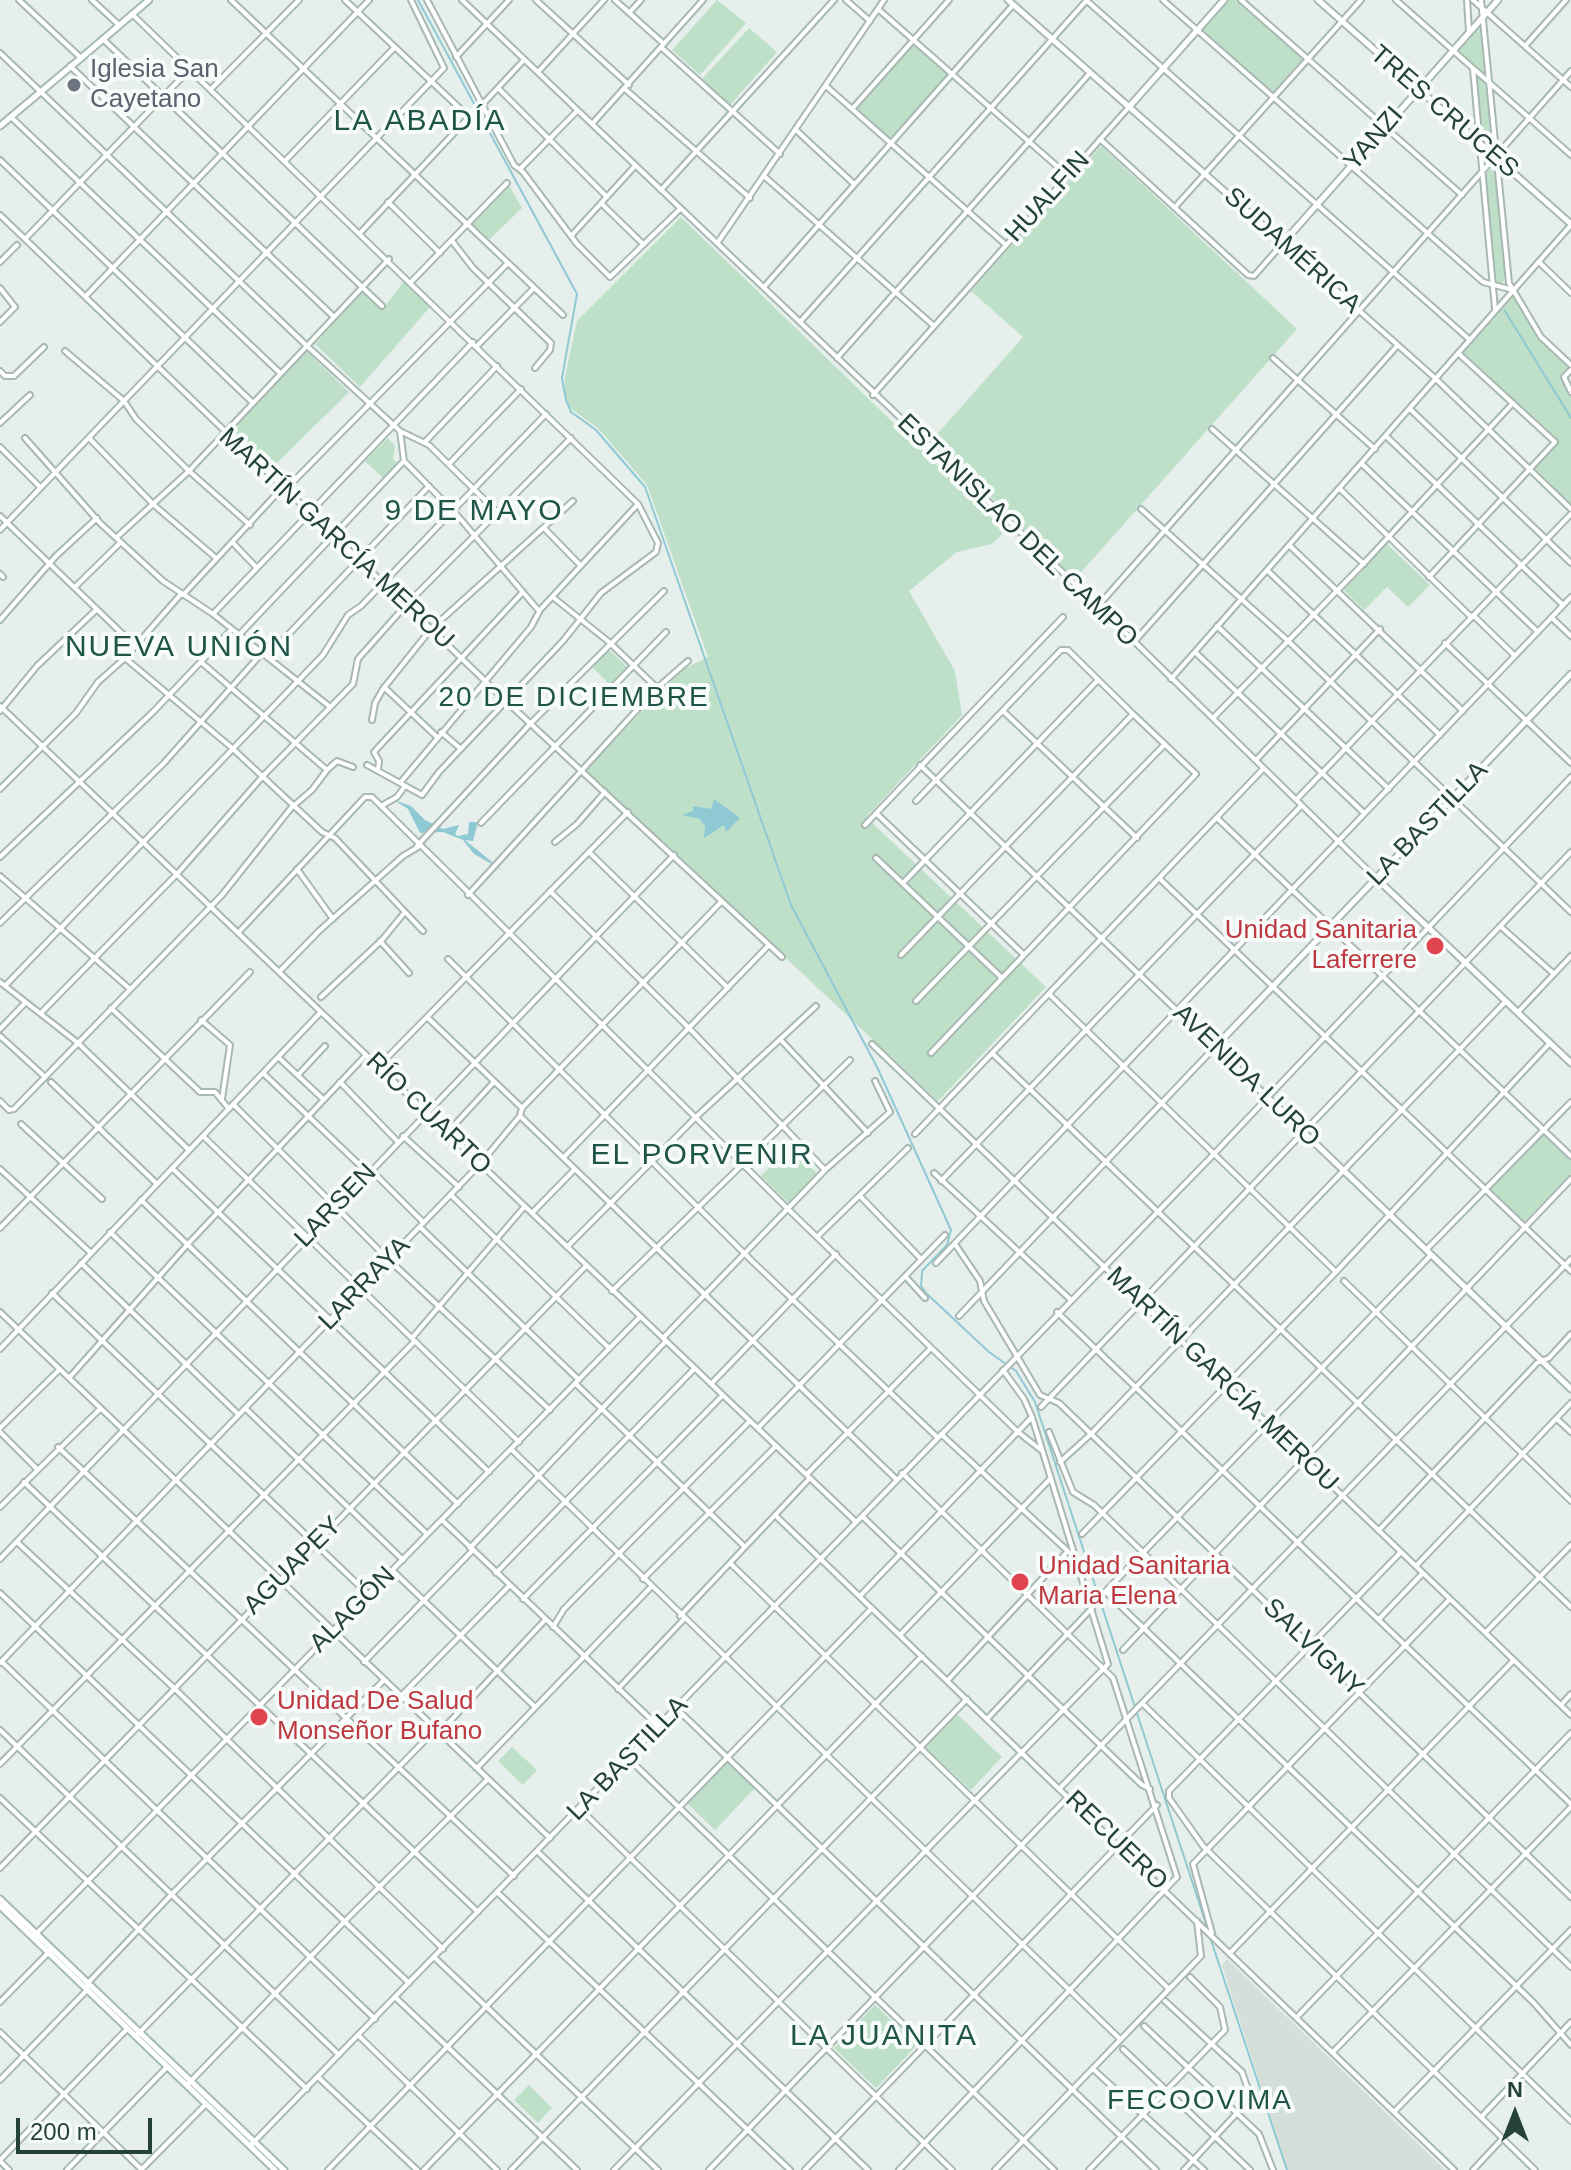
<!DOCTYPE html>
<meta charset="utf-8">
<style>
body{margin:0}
#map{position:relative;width:1571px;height:2170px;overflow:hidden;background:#e6efeb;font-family:Arial,sans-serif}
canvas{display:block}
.north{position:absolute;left:1475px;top:2074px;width:80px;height:80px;-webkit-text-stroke:6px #f7fbf9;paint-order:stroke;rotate:0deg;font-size:22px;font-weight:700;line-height:32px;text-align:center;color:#24423a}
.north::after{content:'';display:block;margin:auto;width:28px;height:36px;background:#24423a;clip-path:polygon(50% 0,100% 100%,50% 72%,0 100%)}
.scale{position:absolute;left:16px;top:2118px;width:136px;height:36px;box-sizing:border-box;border:4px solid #24423a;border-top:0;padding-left:10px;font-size:24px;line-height:28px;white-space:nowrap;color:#24423a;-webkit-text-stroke:6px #f7fbf9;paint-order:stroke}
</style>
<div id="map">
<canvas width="1571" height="2170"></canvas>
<div class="north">N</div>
<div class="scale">200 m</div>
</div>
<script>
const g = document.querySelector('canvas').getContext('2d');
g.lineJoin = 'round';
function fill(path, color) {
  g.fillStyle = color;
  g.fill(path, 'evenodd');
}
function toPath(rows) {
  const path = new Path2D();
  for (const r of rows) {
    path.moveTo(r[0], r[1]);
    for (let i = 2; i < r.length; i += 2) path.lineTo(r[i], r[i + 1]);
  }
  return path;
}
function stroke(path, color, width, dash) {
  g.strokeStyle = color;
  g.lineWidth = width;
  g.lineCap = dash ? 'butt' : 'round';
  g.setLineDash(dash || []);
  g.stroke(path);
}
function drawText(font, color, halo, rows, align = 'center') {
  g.font = font + ' Arial,sans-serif';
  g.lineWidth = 8;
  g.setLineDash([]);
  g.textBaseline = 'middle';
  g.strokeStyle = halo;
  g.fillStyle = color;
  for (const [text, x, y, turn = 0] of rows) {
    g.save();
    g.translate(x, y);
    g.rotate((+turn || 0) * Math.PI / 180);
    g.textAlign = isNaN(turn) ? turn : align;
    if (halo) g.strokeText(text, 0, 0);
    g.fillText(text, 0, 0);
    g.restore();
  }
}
const built = toPath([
 [1227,1959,1445,2170,1288,2170,1222,1966]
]);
const green = toPath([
 [717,0,746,23,700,75,672,50],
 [1224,0,1241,0,1308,60,1274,98,1197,30],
 [1481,24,1487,71,1484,75,1456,52],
 [749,28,777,52,730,105,702,79],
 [913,40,953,75,891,144,853,108],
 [1479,77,1488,88,1493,134,1488,139,1480,136,1476,79],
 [1101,146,1297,329,1075,579,932,440,1023,337,971,291],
 [1490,169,1497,174,1505,278,1501,285,1495,281,1485,176],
 [509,185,522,208,488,241,472,224],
 [681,217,1005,531,992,544,957,552,909,591,955,671,962,715,866,817,1046,987,938,1101,586,770,682,670,708,657,647,485,598,428,570,408,565,393,565,377,577,321],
 [404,281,430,307,360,387,315,344,363,291,383,309],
 [1514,291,1541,337,1571,365,1564,377,1571,392,1571,509,1530,470,1555,442,1458,353],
 [305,350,349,392,267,473,224,433],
 [388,438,395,446,393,459,399,464,384,479,365,461],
 [1387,544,1430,585,1408,607,1387,587,1364,610,1343,589],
 [607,648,627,667,610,685,590,665],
 [1543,1134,1571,1161,1571,1174,1524,1222,1490,1189],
 [789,1147,818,1174,789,1203,761,1176],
 [957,1714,1002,1757,971,1790,924,1747],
 [512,1747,537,1770,523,1785,498,1761],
 [727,1761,755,1788,715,1830,687,1803],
 [875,2005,917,2045,876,2088,834,2048],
 [529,2085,552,2108,538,2123,514,2100]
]);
const water = toPath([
 [714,799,740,818,726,832,724,825,704,838,705,827,700,819,682,815,693,811,693,806,711,809],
 [394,800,411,806,425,820,443,829,459,825,455,834,458,836,468,834,469,822,478,822,473,841,465,840,502,870,474,854,463,840,443,832,420,833,408,809]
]);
const stream = toPath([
 [418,0,577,294,562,378,566,400,571,412,596,430,645,487,791,905,878,1069,951,1230,947,1245,922,1271],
 [1505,311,1571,418],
 [922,1273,921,1286,927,1294,989,1352,1016,1371,1035,1402,1208,1930],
 [1210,1937,1287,2170]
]);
const minor = toPath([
 [19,0,81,58],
 [92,0,119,25],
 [231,0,563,315],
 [345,0,469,117,361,232],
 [427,0,514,165,523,172,577,244,610,277,679,210],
 [462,0,1098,606,1376,878],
 [536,0,629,85],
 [615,0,664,44],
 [846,0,870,21],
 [1086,0,1470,340],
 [1163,0,1483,282,1513,290],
 [1241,0,1462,195],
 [1396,0,1571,155],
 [1467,0,1469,32],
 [1473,0,1571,87],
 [1481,0,1509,283,1541,337,1571,365],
 [878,9,1067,175],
 [629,13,641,0],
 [132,14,638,504,658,543,656,552,601,593,563,641,439,772,422,795,367,765],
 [103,39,382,306],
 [1525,46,1566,0],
 [662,48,780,154],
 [0,53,307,346,400,431,429,445,498,513],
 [456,57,509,0],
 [70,66,334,317],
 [1473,69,1495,309],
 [538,72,604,0],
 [826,86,1006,245],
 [498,88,607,197],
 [211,89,299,0],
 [625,89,750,198],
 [481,106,523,61],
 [853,108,949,0],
 [11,117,280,373],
 [592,124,703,0],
 [796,130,854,184],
 [1100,139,1248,275,1254,276,1283,243,1436,379,1571,509],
 [0,160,252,402],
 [286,160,395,47],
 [520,169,577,111],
 [765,177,934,326],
 [661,190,834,0],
 [388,202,440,253],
 [601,203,643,244],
 [1176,206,1361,0],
 [0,215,506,701,782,957],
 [571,236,635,166],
 [25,239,190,69],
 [452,241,473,268,551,343,550,350,535,368],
 [718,242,884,0],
 [0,262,17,245],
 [1539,262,1571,293],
 [412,281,507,183],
 [764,287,1013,5],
 [0,288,15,307,0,322],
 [86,296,369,0],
 [800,322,1087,0],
 [477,346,534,288],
 [65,351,124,401,136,419,189,471,250,525],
 [837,358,1090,73],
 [1273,358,1375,449],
 [1571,370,1564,377,1571,392],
 [0,371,5,376,14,376,44,347],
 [873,395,1129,107],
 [1410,409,1571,563],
 [0,423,30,395],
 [1212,429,1364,564],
 [400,431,404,461,457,515,539,611,638,504],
 [1386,436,1563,605],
 [25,438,100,523,163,581,213,614,329,706],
 [89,438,154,505,216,558],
 [425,442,497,366],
 [0,447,39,486],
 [449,464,521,389],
 [1362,464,1538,632],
 [286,489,507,264],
 [1340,489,1470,616],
 [1141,509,1287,640,1571,912],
 [0,516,134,645],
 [544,528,581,566],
 [0,530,444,68,411,0],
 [117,537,189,471,389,259],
 [233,543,256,567],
 [1289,545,1463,711],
 [1268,571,1440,735],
 [0,574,3,577],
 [1429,577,1555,442,1458,353],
 [76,586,121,542],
 [183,595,283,487],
 [554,598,609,642,657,688],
 [1098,606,1571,71],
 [213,614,473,342],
 [1473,615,1515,656],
 [1552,618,1571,636],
 [0,620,56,556,97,518],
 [1217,626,1389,789],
 [239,635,404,461],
 [1134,642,1397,346],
 [1445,643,1571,763],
 [1195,652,1364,813],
 [267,657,429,486],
 [125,658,232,748,322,832,335,838,423,931],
 [201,662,327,770],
 [1171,679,1571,225],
 [384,687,436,736],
 [0,706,855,1521],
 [0,711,37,666,96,610],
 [1003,711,1137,838],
 [1213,718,1367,560,1513,403],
 [372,720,375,703,383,689,431,629,573,501],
 [441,732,461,749],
 [1256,760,1380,629],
 [920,765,1215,1047,959,1316],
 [378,770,379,761,374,752,522,593],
 [400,783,531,627,539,612],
 [0,789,76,713,98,682,125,658,181,594],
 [1296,800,1571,514],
 [916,801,1061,650,1068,650,1133,714],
 [381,806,397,797,405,786],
 [876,813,1024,955],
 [1217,818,1571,1156],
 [481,823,666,632],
 [865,825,1063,617],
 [555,842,577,824,605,792],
 [417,846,531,723,664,591],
 [589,852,728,988],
 [0,857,153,712,231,630],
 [876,858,1002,978],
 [297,869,333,919],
 [0,876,130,989],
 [1159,878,1571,1271],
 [903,883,1098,680],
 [550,891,689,1028,825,1170],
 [468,895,657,688,688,661],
 [0,923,164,763,262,653],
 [1500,926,1554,974],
 [238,933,365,797,372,797,789,1210,1018,1432,1041,1450],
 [380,941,409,973],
 [901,955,1133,714,1196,774,931,1053],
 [448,959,752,1261,937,1437],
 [279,972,320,930,403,856,418,847],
 [0,982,78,1043,189,1150],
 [5,986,323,655,348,615,361,606,546,414],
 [1049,994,1336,1272],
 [321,997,382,940,405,912],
 [916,1001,1165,744],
 [111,1008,200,1092,215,1092,229,1109],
 [1518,1012,1571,956],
 [41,1013,177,874,263,776,353,684,358,659,406,605,571,438],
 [427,1017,522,1108],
 [201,1020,230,1045,222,1099],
 [0,1029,25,1003],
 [0,1036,44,1076],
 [780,1039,868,1133],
 [872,1044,1571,1715],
 [992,1053,1571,1607],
 [278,1057,323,1099],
 [378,1067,628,812],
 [263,1073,368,1173],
 [298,1075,325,1046],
 [51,1082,157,1184],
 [340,1082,398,1142],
 [0,1101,9,1110,14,1109,222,895,291,808,312,790,327,770,337,761,353,767],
 [233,1104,388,1259,550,1410],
 [520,1116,896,1479],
 [21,1124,102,1199],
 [447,1133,494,1082],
 [915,1134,1263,769],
 [203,1136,519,1442],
 [403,1136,459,1187],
 [565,1156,769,945],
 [172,1168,489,1472],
 [0,1169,91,1253],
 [371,1170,423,1222],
 [934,1173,1070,1299],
 [941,1181,1301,806],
 [451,1195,609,1348],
 [860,1196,921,1259],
 [141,1200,458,1504],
 [532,1213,575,1169],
 [420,1227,579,1380],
 [0,1228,250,972],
 [110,1232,427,1534],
 [817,1237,908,1148],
 [955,1244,980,1281,984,1301,1040,1395,1059,1403,1571,1897],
 [567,1247,695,1118,816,1006],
 [1426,1250,1571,1102],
 [81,1263,238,1414],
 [936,1263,1571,597],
 [905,1276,925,1298],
 [1344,1281,1571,1501],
 [612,1291,850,1060],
 [52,1293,368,1594],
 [0,1312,550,1838],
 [1057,1312,1571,1804],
 [412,1338,525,1206],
 [663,1338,825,1170,890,1112,875,1081],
 [0,1349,320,1013],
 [69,1378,187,1245,365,1056],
 [576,1384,745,1547],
 [711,1384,836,1254],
 [1041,1407,1571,852],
 [245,1408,403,1560],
 [1557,1419,1571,1432],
 [0,1428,60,1369],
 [758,1428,945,1235],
 [0,1432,37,1469],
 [1049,1432,1073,1492,1094,1505,1571,1967],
 [941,1434,1072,1555],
 [58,1447,514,1876],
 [512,1450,1120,2039],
 [1060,1462,1091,1434,1506,1001],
 [807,1474,931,1348],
 [24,1482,478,1912],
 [0,1507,100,1409],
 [775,1515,1454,2170],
 [862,1516,1142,1785,1150,1789],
 [443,1521,658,1726],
 [1379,1530,1537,1363,1549,1358,1571,1334],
 [1082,1534,1336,1272,1549,1044],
 [17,1542,174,1688,443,1949],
 [470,1548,666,1341],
 [1401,1552,1169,1791,1169,1798,1203,1846,1535,2170],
 [0,1559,674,855],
 [730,1563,1169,1989],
 [1416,1566,1571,1403],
 [392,1570,535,1707],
 [496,1573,695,1368],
 [643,1579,776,1446],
 [1106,1592,1533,2002,1571,2045],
 [0,1593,409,1983],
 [1102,1595,1431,1255],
 [860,1596,1032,1417],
 [523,1599,723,1395],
 [680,1616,810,1478],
 [1379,1619,1423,1573],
 [553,1627,564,1609,750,1421],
 [1486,1632,1571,1545],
 [900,1635,1050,1479],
 [1123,1650,1571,1179],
 [2,1662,375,2019],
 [364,1662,472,1551],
 [0,1663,480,1164,520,1116,522,1108,722,901],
 [948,1680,1066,1553],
 [618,1689,684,1619],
 [401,1696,508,1587],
 [1142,1703,1571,2121],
 [1561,1705,1571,1694],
 [677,1709,1156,2170],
 [988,1718,1092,1608],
 [0,1730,339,2055],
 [440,1732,545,1620],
 [628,1758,1054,2170],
 [0,1764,415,1341],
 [477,1768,650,1588],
 [1061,1787,1571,1259],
 [0,1798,307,2089],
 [579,1808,952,2170],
 [538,1852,868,2170],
 [0,1868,587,1265],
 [498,1893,790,2170],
 [1212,1933,1193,1864,1450,1599],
 [34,1936,640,1317],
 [1230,1953,1514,1660],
 [435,1958,658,2170],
 [396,1998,577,2170],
 [1165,2001,1242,2072,1251,2098,1184,2170],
 [0,2002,52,1949],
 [1297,2017,1571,1733],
 [1144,2026,1259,2134,1273,2170],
 [0,2032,142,2170],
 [138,2034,435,1730],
 [358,2035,497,2170],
 [1123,2049,1250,2170],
 [1333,2052,1571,1807],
 [1093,2069,1204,2170],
 [318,2077,417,2170],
 [0,2080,87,1990,88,1983,172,1894,384,1680],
 [189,2083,344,1922,488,1779],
 [1394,2112,1571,1930],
 [1482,2116,1571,2022],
 [250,2146,1213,1155,1571,777],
 [0,2160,127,2029],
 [0,2161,9,2170],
 [142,2169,206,2104],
 [67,2170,167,2067],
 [328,2170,872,1608],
 [424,2170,922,1656],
 [511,2170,967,1699],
 [614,2170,1108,1664,1032,1417,1024,1399,1003,1370],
 [709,2170,1068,1797],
 [805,2170,1157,1805],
 [899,2170,1177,1877,1113,1678,902,1473],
 [995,2170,1201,1956,1197,1921],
 [1089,2170,1225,2030,1220,2007,1190,1977],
 [1473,2170,1502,2139]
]);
const tertiary = toPath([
 [1008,0,1283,243,1498,0],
 [1318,0,1571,224],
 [1129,107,1224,0],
 [0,126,81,58],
 [1571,674,1215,1047,1571,1389],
 [1376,878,1571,1063]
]);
const secondary = toPath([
 [81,58,149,0],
 [0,1899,284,2170],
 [0,1906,275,2170]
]);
const markers = [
 [74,85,8,"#6b7280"],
 [1435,946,10,"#e0444e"],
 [1020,1582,10,"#e0444e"],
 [259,1717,10,"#e0444e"]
];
const worshipNames = [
 ["Iglesia San",90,70],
 ["Cayetano",90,100]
];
const streetNames = [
 ["TRES CRUCES",1444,112,41],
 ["YANZI",1374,139,-49],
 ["HUALFIN",1048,197,-48],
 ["SUDAMÉRICA",1292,251,42],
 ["ESTANISLAO DEL CAMPO",1017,531,44],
 ["MARTÍN GARCÍA MEROU",336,539,43],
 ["LA BASTILLA",1428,824,-46],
 ["AVENIDA LURO",1246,1076,44],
 ["RÍO CUARTO",428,1114,44],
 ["LARSEN",336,1206,-46],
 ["LARRAYA",365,1284,-46],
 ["MARTÍN GARCÍA MEROU",1222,1380,44],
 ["AGUAPEY",293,1566,-45],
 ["ALAGÓN",353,1610,-45],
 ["SALVIGNY",1313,1648,44],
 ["LA BASTILLA",628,1759,-46],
 ["RECUERO",1116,1841,44]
];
const healthNames = [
 ["Unidad Sanitaria",1417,931,"right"],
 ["Laferrere",1417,961,"right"],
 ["Unidad Sanitaria",1038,1567],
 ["Maria Elena",1038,1597],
 ["Unidad De Salud",277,1702],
 ["Monseñor Bufano",277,1732]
];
const neighbourhoodNames = [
 ["20 DE DICIEMBRE",574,698],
 ["FECOOVIMA",1200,2101]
];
const quarterNames = [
 ["LA ABADÍA",420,122],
 ["9 DE MAYO",474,512],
 ["NUEVA UNIÓN",179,648],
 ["EL PORVENIR",702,1156],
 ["LA JUANITA",884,2037]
];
fill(built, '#d4dfda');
fill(green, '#bfe0c8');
fill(water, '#8ec9d4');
stroke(stream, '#8ec9d4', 2);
stroke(minor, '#a8b8b2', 8);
stroke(tertiary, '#a8b8b2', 9);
stroke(secondary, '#a4bbb3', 9);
stroke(minor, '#fff', 4);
stroke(tertiary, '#fff', 5);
stroke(secondary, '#fff', 5);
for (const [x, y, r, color] of markers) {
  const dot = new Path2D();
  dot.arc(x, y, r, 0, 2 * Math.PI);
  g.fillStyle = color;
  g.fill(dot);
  stroke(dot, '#f7fbf9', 3);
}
drawText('26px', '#5b616d', '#f7fbf9', worshipNames, 'left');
drawText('26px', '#24423a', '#f7fbf9', streetNames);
drawText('26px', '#be3a42', '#f7fbf9', healthNames, 'left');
g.letterSpacing = '2px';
drawText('28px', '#1f5548', '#f7fbf9', neighbourhoodNames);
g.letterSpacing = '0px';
g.letterSpacing = '2px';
drawText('30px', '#1f5548', '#f7fbf9', quarterNames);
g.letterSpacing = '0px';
</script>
